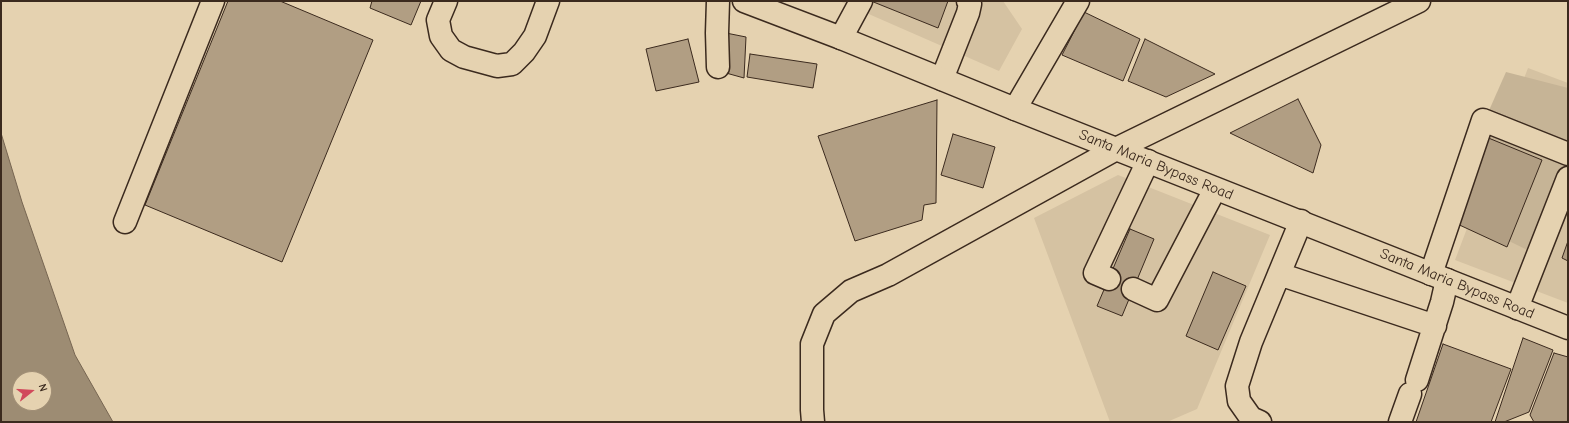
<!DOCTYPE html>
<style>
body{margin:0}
#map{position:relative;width:1569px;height:423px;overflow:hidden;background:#e5d2b0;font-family:"Comic Neue",sans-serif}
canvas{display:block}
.frame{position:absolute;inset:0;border:2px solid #3b2a1e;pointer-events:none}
.north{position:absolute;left:12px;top:371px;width:40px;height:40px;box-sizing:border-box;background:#e5d2b0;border:1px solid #a18f76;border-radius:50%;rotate:73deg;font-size:11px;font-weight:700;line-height:16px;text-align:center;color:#3b2a1e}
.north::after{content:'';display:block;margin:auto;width:14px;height:18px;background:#d1495b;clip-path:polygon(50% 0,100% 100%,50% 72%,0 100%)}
</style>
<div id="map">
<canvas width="1569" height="423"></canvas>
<div class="frame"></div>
<div class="north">N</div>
</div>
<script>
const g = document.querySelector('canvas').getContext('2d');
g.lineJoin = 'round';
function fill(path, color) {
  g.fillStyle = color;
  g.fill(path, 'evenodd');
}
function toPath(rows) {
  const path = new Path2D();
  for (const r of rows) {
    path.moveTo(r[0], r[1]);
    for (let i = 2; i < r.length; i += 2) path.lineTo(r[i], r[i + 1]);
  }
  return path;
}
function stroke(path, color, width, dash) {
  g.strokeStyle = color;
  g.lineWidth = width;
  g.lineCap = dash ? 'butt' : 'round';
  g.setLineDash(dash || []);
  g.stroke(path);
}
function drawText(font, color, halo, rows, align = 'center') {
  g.font = font + ' "Comic Neue",sans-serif';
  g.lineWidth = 3;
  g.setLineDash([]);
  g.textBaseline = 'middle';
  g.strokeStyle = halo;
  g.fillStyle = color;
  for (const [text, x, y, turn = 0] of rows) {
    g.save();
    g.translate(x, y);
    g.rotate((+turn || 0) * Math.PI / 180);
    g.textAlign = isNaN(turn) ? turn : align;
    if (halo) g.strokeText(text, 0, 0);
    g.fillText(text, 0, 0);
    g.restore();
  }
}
const built = toPath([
 [839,1,1003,1,1022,29,999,71],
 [1528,68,1568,83,1568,303,1455,260],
 [1118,175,1270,235,1197,409,1167,422,1110,422,1034,218]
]);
const green = toPath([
 [1506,72,1568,88,1568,200,1548,260,1445,210]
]);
const water = toPath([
 [1,133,22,202,75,355,113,422,1,422,1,133],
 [20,379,44,379,44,403,20,403,20,379]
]);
const building = toPath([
 [228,1,280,1,373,40,282,262,145,205,228,1],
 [372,1,421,1,411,25,370,8,372,1],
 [871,1,948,1,938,28,871,1],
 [1084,12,1140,39,1123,81,1062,55,1084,12],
 [721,32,746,37,744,78,726,73,721,32],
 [688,39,699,82,656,91,646,49,688,39],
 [1145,39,1215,74,1166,97,1128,81,1145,39],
 [750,54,817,64,813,88,747,77,750,54],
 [1298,99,1321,145,1313,173,1230,133,1298,99],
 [937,100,936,203,924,205,922,220,855,241,818,136,937,100],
 [953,134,995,147,983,188,941,175,953,134],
 [1486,137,1542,160,1507,247,1453,222,1486,137],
 [1130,229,1154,239,1122,316,1097,306,1130,229],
 [1568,241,1568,261,1562,258,1568,241],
 [1213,272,1246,286,1218,350,1186,336,1213,272],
 [1523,338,1553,350,1529,412,1504,422,1495,422,1523,338],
 [1443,344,1511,369,1491,422,1416,422,1443,344],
 [1554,353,1568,357,1568,422,1534,422,1530,415,1554,353]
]);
const minor = toPath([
 [446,1,438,20,441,36,451,50,464,57,497,66,512,64,524,52,535,36,548,1],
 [718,1,717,33,718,67],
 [841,38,861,1],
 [942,79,968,13,970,4,968,1],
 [1015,109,1078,1],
 [125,222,213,1],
 [1279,274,1435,326],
 [1431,274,1483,120,1568,154],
 [1109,279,1095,273,1148,161],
 [1133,289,1157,300,1215,189],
 [1517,308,1568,178],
 [1417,380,1442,302,1447,280],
 [813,422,812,410,812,344,824,314,851,291,888,275,1116,149,1419,1],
 [1260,422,1251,418,1239,401,1237,386,1251,342,1301,221],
 [1400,422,1410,394]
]);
const major = toPath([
 [744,1,841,38,1015,109,1568,328]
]);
const streetNames = [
 ["Santa Maria Bypass Road",1156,165,22],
 ["Santa Maria Bypass Road",1457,284,22]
];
fill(built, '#d5c2a2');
fill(green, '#c6b496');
fill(water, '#9d8c73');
stroke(water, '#766551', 1);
fill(building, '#b19e83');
stroke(building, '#3b2a1e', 1);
stroke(minor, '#3b2a1e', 25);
stroke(major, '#3b2a1e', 25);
stroke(minor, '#e5d2b0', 22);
stroke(major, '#e5d2b0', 22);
drawText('15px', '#3b2a1e', '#e5d2b0', streetNames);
</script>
